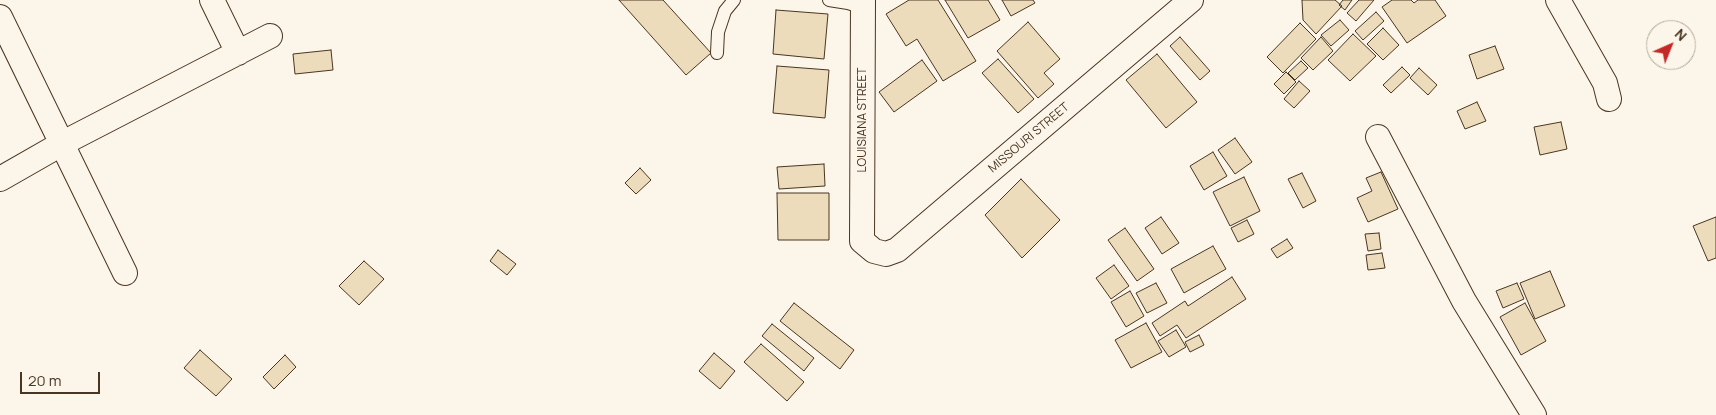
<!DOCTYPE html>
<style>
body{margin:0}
#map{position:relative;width:1716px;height:415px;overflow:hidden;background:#fbf6e9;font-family:Manrope,sans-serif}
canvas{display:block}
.north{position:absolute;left:1646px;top:20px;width:50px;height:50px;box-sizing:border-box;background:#fbf6e9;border:1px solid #b4a999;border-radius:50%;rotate:44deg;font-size:14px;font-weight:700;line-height:20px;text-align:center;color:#4a3520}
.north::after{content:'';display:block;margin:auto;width:18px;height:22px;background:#c62828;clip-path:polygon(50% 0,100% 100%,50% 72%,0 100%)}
.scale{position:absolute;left:20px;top:372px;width:80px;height:22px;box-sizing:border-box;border:2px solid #4a3520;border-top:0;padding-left:6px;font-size:15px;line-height:18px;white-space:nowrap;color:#4a3520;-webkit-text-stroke:4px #fbf6e9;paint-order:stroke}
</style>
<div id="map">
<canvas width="1716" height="415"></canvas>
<div class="north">N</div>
<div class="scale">20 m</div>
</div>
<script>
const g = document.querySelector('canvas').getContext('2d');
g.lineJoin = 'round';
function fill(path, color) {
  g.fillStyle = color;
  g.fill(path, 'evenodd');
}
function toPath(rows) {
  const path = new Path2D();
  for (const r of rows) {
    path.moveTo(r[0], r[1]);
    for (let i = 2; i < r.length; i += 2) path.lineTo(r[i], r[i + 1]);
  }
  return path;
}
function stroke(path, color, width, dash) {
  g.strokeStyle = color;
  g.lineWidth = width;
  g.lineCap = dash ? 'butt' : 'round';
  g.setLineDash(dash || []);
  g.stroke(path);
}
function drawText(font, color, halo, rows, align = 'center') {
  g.font = font + ' Manrope,sans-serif';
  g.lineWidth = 4;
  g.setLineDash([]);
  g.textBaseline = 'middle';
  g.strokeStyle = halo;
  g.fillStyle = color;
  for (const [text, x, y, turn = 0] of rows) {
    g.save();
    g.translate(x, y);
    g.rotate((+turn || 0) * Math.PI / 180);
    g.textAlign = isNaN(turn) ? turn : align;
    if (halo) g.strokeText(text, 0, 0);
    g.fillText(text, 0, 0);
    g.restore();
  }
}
const building = toPath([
 [619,0,663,0,711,53,686,75,619,0],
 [909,0,938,0,976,61,943,81,917,39,906,46,886,14,909,0],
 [945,0,988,0,1000,20,968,38,945,0],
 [1002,0,1033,0,1035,3,1011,16,1002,0],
 [1302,0,1335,0,1342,6,1316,34,1303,20,1302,0],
 [1343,0,1352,0,1345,10,1339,5,1343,0],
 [1359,0,1374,0,1356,21,1347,13,1359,0],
 [1392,0,1411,0,1414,3,1418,0,1435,0,1446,16,1407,43,1382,7,1392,0],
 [776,10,828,14,824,59,773,54,776,10],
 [1376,12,1384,21,1363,40,1355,31,1376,12],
 [1340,20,1349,30,1331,46,1321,35,1340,20],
 [1028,22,1060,59,1044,73,1054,84,1038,98,997,51,1028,22],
 [1300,23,1316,39,1283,73,1267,57,1300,23],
 [1383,28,1399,45,1383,60,1367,44,1383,28],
 [1353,34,1376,56,1350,81,1328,60,1353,34],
 [1180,37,1210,71,1200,80,1170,46,1180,37],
 [1321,37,1333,51,1313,70,1301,58,1321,37],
 [1495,46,1504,69,1477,79,1469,55,1495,46],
 [331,50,333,70,295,74,293,54,331,50],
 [1157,54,1197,102,1166,128,1126,80,1157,54],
 [998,59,1034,99,1018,113,982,73,998,59],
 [922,60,937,81,894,112,879,92,922,60],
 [1301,61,1308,68,1295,80,1288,73,1301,61],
 [777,66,829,70,825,118,773,113,777,66],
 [1402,67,1410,75,1391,93,1383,85,1402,67],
 [1419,68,1437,85,1428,95,1410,78,1419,68],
 [1286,72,1296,82,1284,94,1274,84,1286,72],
 [1299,81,1310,91,1294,108,1284,99,1299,81],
 [1477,102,1486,121,1465,129,1457,111,1477,102],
 [1561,122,1567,149,1540,155,1534,127,1561,122],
 [1235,138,1252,162,1235,174,1218,150,1235,138],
 [1213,152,1227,176,1204,190,1190,166,1213,152],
 [824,164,825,186,779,189,777,167,824,164],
 [640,168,651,180,636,194,625,183,640,168],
 [1381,172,1398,209,1368,222,1357,198,1372,191,1366,178,1381,172],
 [1302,173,1316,201,1303,208,1288,179,1302,173],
 [1244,177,1260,211,1230,226,1213,192,1244,177],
 [1021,179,1060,220,1022,258,985,215,1021,179],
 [777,193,829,193,829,240,778,240,777,193],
 [1161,217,1179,243,1162,254,1145,228,1161,217],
 [1716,217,1716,258,1708,261,1693,226,1716,217],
 [1247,220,1254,234,1238,242,1231,228,1247,220],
 [1125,228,1154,269,1137,281,1108,240,1125,228],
 [1379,233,1381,249,1368,251,1365,234,1379,233],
 [1287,239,1293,248,1277,258,1271,249,1287,239],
 [1213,246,1226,269,1184,293,1171,269,1213,246],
 [498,250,516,264,507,275,490,261,498,250],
 [1382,253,1385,268,1368,270,1366,255,1382,253],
 [364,261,384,279,359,305,339,286,364,261],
 [1114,265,1129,286,1111,299,1096,278,1114,265],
 [1550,271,1565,306,1535,319,1520,283,1550,271],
 [1232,277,1246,299,1186,338,1177,325,1160,336,1152,323,1185,301,1188,306,1232,277],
 [1156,283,1167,303,1147,313,1136,293,1156,283],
 [1517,283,1524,299,1503,308,1496,291,1517,283],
 [1130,291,1144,316,1126,327,1111,302,1130,291],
 [794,303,854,350,840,369,780,321,794,303],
 [1525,303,1546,341,1521,355,1500,317,1525,303],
 [1146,323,1162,352,1131,368,1115,340,1146,323],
 [772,324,814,358,804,371,762,336,772,324],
 [1176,330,1186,347,1169,357,1158,341,1176,330],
 [1199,335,1204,345,1190,352,1185,342,1199,335],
 [761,344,804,382,787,401,744,362,761,344],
 [200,350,232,379,216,396,184,368,200,350],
 [714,353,735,371,720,389,699,371,714,353],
 [285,355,296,367,274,389,263,377,285,355]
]);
const lane = toPath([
 [829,0,848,3,864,8],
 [717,53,718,32,725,11,734,0]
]);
const street = toPath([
 [212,0,238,53],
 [863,0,862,241,874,251,886,254,897,250,1191,0],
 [1558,0,1605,83,1609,99],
 [0,17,125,273],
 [1378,137,1464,301,1534,415],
 [0,179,63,143,270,36]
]);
const streetNames = [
 ["LOUISIANA STREET",863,120,-90],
 ["MISSOURI STREET",1029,138,-40]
];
fill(building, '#ecdcbc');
stroke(building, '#4a3520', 1);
stroke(lane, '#4a3520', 14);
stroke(street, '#4a3520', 26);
stroke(lane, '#fbf6e9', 12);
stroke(street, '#fbf6e9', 24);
drawText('12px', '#4a3520', '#fbf6e9', streetNames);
</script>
